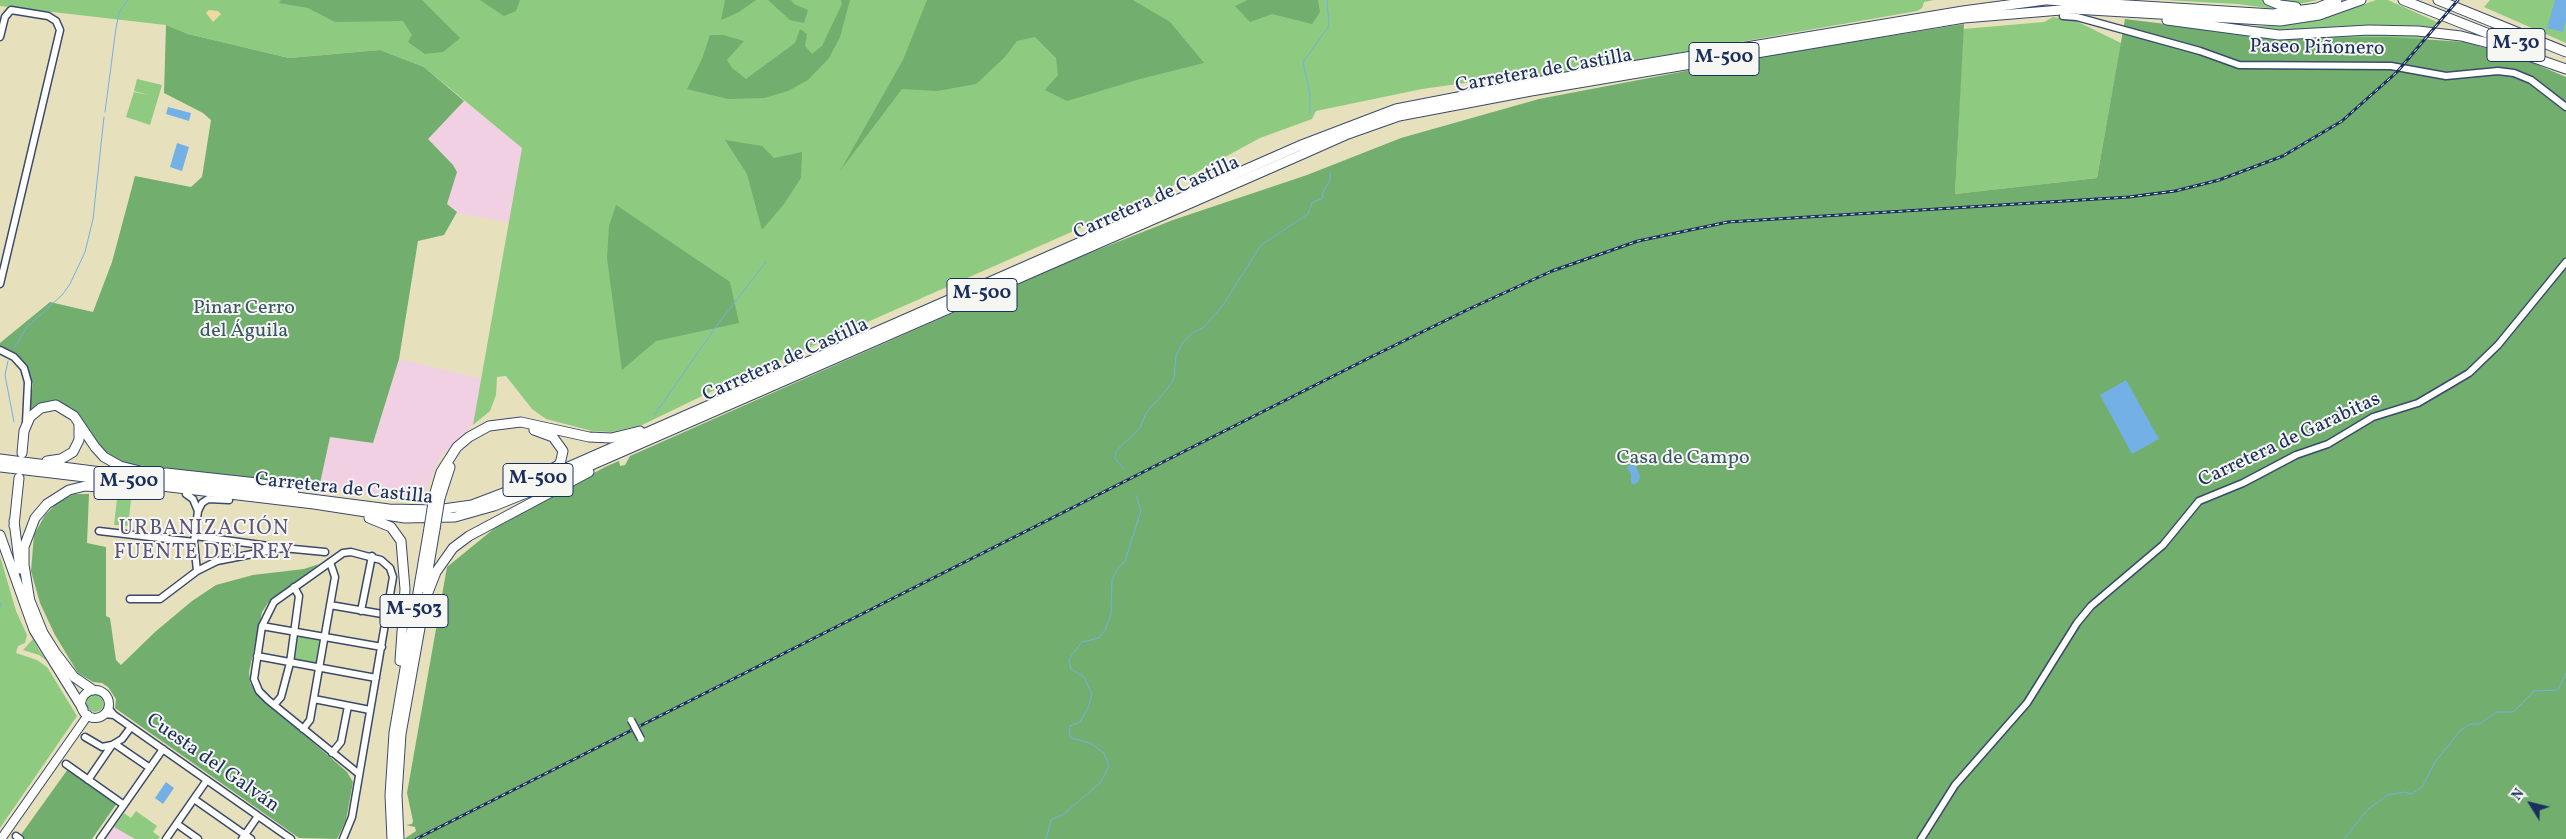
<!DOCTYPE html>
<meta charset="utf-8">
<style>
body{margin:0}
#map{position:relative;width:2566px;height:839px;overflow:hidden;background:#e7e0bd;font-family:Vollkorn,serif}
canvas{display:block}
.north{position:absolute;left:2506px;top:779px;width:50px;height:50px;-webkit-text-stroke:4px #f6f6f2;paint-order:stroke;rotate:306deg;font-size:14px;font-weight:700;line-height:20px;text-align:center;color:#1b2f5e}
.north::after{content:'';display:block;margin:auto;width:18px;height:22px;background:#1b2f5e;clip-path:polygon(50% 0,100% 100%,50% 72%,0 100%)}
</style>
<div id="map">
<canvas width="2566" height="839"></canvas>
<div class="north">N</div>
</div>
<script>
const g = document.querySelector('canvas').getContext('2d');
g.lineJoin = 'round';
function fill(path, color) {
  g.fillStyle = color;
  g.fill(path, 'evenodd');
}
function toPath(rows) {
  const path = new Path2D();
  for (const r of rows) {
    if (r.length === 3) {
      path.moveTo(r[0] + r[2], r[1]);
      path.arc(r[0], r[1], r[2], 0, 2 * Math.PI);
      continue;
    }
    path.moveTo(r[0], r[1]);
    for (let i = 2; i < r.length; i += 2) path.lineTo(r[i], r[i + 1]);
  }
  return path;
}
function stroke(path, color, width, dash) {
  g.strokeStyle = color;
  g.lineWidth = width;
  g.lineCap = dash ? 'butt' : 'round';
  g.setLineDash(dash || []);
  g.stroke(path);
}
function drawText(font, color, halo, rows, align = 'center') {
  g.font = font + ' Vollkorn,serif';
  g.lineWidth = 4;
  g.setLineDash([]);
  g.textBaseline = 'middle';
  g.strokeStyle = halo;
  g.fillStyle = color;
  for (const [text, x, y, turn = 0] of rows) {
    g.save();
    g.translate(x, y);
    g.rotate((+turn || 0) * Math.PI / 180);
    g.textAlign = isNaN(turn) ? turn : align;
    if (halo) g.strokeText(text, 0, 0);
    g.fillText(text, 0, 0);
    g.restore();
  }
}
const built = toPath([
 [464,101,522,148,509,222,456,213,457,212,447,204,455,168,428,139],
 [399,359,482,379,473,425,440,457,421,501,319,488,330,437,373,443],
 [114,827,117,827,135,839,106,839]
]);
const green = toPath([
 [0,0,1934,0,1924,2,1922,8,1917,11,1540,77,1521,75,1422,89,1316,111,1312,119,1260,138,1153,196,727,384,642,425,611,432,592,431,546,419,532,409,506,376,497,377,496,395,490,411,473,425,522,148,424,67,380,50,289,58,188,34,166,25,0,6],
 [2163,0,2318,0,2274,9,2238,4],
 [2376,0,2388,0,2437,22,2422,42,2244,40,2246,26,2276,26,2324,18],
 [2490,0,2566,0,2566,43,2484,7],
 [2053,17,2076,21,2121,43,2097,178,1955,194,1963,29,2044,22],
 [137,79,162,85,150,125,126,117,134,92,149,95,134,91],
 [117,499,131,500,128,526,114,525],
 [0,556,16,611,27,635,25,643,18,646,16,653,37,660,47,667,77,716,0,828],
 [298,635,323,639,318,665,293,661],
 [33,639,39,650,47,661,39,655,23,650],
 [95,703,9],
 [136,811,157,826,153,832,160,837,158,839,135,839,114,827,124,813,131,818]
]);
const forest = toPath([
 [281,0,422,0,460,38,443,52,425,54,408,42,412,35,403,21,335,22,308,8,279,3],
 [480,0,520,0,516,11,504,16],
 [725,0,756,0,739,12,721,20],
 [768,0,791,0,794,4,808,10,804,23,790,20],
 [841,0,850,0,840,37,829,58,808,80,788,91,764,98,728,99,687,89,702,59,710,35,723,35,744,41,727,60,732,68,746,79,795,43,800,29,807,34,805,46,812,54,822,46,842,4],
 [927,0,1133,0,1170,22,1204,63,1140,79,1067,101,1045,90,1058,75,1056,58,1035,37,1017,41,1004,58,976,84,937,91,902,89,840,171,903,60],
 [1248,0,1318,0,1320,12,1312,24,1272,14,1250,22,1235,6],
 [2125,19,2279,38,2390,37,2465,42,2526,60,2566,77,2566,839,404,839,416,831,415,827,406,825,412,824,413,821,407,793,447,567,501,523,605,467,619,461,620,466,625,465,630,456,1077,258,1173,220,1307,175,1401,138,1539,99,1754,58,1964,24,1955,194,2097,178],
 [166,25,188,34,289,58,380,50,424,67,464,101,428,139,453,165,457,172,447,204,457,212,444,235,418,241,399,359,373,443,330,437,319,488,120,463,108,457,98,447,73,409,57,401,47,402,35,406,29,412,33,384,27,367,14,353,0,346,0,343,50,302,93,312,112,262,135,176,191,187,202,177,211,120,203,113,164,93],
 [725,140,762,146,774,158,802,152,801,178,784,204,762,230,747,174],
 [616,205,730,282,739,323,656,341,622,370,607,258,609,226],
 [74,494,89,494,87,543,106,547,106,616,110,618,116,660,121,665,155,632,192,601,216,585,253,575,304,569,319,564,268,603,262,612,249,672,250,683,262,699,330,757,347,772,353,782,346,820,337,839,299,838,115,708,116,699,108,687,102,683,93,682,78,673,55,635,40,603,31,571,34,535,45,515,57,503],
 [68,769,117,803,92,839,24,839,20,836]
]);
const sand = toPath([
 [209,10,218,11,221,14,213,22,206,13]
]);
const water = toPath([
 [2555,0,2566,0,2566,20,2563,32,2547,28],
 [168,107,191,113,189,121,166,114],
 [177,143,189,147,182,171,170,167],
 [2126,380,2159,439,2132,454,2100,395],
 [1631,463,1635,464,1640,476,1639,481,1634,485,1631,483,1631,474,1627,468],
 [166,782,174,788,163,804,155,798]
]);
const stream = toPath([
 [105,112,116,28,119,13,128,0],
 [1310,113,1310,94,1303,62,1329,26,1327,0],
 [14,348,27,327,62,295,70,284,85,252,93,219,104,117],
 [8,361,5,375,14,422],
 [655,414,718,324,766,262],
 [1124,469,1115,458,1116,451,1140,428,1146,413,1168,388,1174,378,1176,356,1182,344,1191,334,1204,327,1223,305,1261,245,1308,214,1312,203,1323,198,1322,194,1330,180,1330,172],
 [0,607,1,603],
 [1046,839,1051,820,1064,814,1100,783,1109,766,1104,753,1090,743,1071,738,1069,733,1070,726,1080,722,1088,708,1092,694,1084,677,1071,669,1069,659,1082,642,1099,638,1105,630,1111,614,1112,580,1117,570,1125,561,1141,511,1136,495],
 [2344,839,2368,809,2388,795,2404,792,2412,794,2422,787,2435,762,2460,731,2470,724,2479,724,2497,712,2513,712,2534,691,2558,690,2566,673]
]);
const minor = toPath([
 [2063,16,2077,17,2200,51,2239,65,2391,66,2446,76,2498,71,2514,73,2531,80,2566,107],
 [0,37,5,17,11,10,48,16,56,21,60,30,0,284],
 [0,350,14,357,24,368,28,382,26,423],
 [186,494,193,499,198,511],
 [99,531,194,542],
 [195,536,276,547],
 [197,571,194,542,198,511,202,503,208,499,229,500],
 [130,599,160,599,197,571,217,561,283,548,325,552],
 [330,605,388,615],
 [361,611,372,556],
 [262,626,382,647],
 [257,656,376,678],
 [314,699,370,710],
 [274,705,281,697,290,663,299,596,294,587],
 [108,708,114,715,291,839],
 [104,714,114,715],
 [303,729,310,720,335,577,330,562],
 [85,737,102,747,112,745,122,739,131,727],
 [115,744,150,768],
 [332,753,341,742,348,706],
 [66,764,124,805],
 [88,780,112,745],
 [194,799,251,839],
 [177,824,198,839],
 [16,836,20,839],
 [100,839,163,749],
 [166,839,207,780],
 [242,839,258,816],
 [343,839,352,817,393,577,390,568,381,560,351,552,343,553,274,602,262,626,254,679,259,691,268,700,359,774],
 [1921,839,1955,785,2027,703,2077,623,2091,606,2163,545,2199,501,2243,483,2296,455,2328,444,2373,417,2418,403,2469,373,2498,345,2566,262]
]);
const major = toPath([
 [95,704,14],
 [1,839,88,715]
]);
const highway = toPath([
 [2047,0,2273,14,2317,8,2337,0],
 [2268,0,2280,5,2296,7],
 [2403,0,2535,52],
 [2438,0,2566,52],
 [2167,20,2279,35,2369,30,2418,31,2461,36,2500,46,2566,69],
 [534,430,553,437,563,451,560,464,550,470],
 [22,453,24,431,30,417,41,408,56,405,74,416,95,447,104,457,120,466,140,471],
 [0,459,389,509,436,510,472,505,543,478,1299,146,1396,109,1530,83,1963,11,2045,0],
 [47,461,61,459,73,452,79,440,79,425],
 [0,467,314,504,405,518,455,517,494,506,546,485,1303,154,1348,134,1399,116,1531,91,1964,18,2073,9,2280,21,2319,15,2361,0],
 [166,473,257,483,294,490],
 [434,496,441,472,457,447,469,437,489,426,521,422,589,437,611,438,640,431],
 [440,498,450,467],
 [369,518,391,527,401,541,405,589,400,661],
 [14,521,20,569],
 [14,526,19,478],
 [0,535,34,630,83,709],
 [425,588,435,529],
 [28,596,43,633,55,652,74,677,93,690],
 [30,602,24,565,24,547,35,518,47,504,69,490,85,486,154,491],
 [392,839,390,795,394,733,429,528],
 [399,839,397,795,401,734,425,600,436,572,453,548,469,536,589,472]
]);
const rail = toPath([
 [416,839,1373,356,1469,309,1552,271,1638,241,1728,222,2129,197,2175,191,2219,180,2283,156,2342,121,2397,72,2458,0]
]);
const minorBridge = toPath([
 [631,720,641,739]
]);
const highwayBridge = toPath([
 [429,528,434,496],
 [435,529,440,498]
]);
const shields = [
 [2516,45,58],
 [1724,59,70],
 [982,295,70],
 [538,480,70],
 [129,483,70],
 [414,611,68]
];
const shieldNames = [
 ["M-30",2516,45],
 ["M-500",1724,59],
 ["M-500",982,295],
 ["M-500",538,480],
 ["M-500",129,483],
 ["M-503",414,611]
];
const streetNames = [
 ["Paseo Piñonero",2317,49,1],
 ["Carretera de Castilla",1544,72,-10],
 ["Carretera de Castilla",1157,199,-24],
 ["Carretera de Castilla",786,361,-24],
 ["Carretera de Garabitas",2290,441,-25],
 ["Carretera de Castilla",344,490,6],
 ["Cuesta del Galván",212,764,35]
];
const parkNames = [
 ["Pinar Cerro",244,309],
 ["del Águila",244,332],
 ["Casa de Campo",1683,459]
];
const neighbourhoodNames = [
 ["URBANIZACIÓN",204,530],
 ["FUENTE DEL REY",204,554]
];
fill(built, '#f1d0e4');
fill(green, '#8eca80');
fill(forest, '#72ae6e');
fill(sand, '#eeda9e');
fill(water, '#72b0e5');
stroke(stream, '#72b0e5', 1);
stroke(minor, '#3a4a6c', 9);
stroke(major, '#3a4a6c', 10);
stroke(highway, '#3a4a6c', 11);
stroke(minor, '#fff', 6);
stroke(major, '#fff', 8);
stroke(highway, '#fff', 9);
stroke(rail, '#1b2f5e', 3);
stroke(rail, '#f6f6f2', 1, [4]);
stroke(minorBridge, '#3a4a6c', 9, []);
stroke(highwayBridge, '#3a4a6c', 11, []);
stroke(minorBridge, '#fff', 6);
stroke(highwayBridge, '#fff', 9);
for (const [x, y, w] of shields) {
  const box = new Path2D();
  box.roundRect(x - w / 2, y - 16.5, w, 33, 4);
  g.fillStyle = '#f6f6f2';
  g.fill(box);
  stroke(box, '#1b2f5e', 1);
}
drawText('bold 19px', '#1b2f5e', null, shieldNames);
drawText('20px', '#1b2f5e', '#f6f6f2', streetNames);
drawText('20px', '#385666', '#f6f6f2', parkNames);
g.letterSpacing = '1px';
drawText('21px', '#5b547a', '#f6f6f2', neighbourhoodNames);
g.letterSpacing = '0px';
</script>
